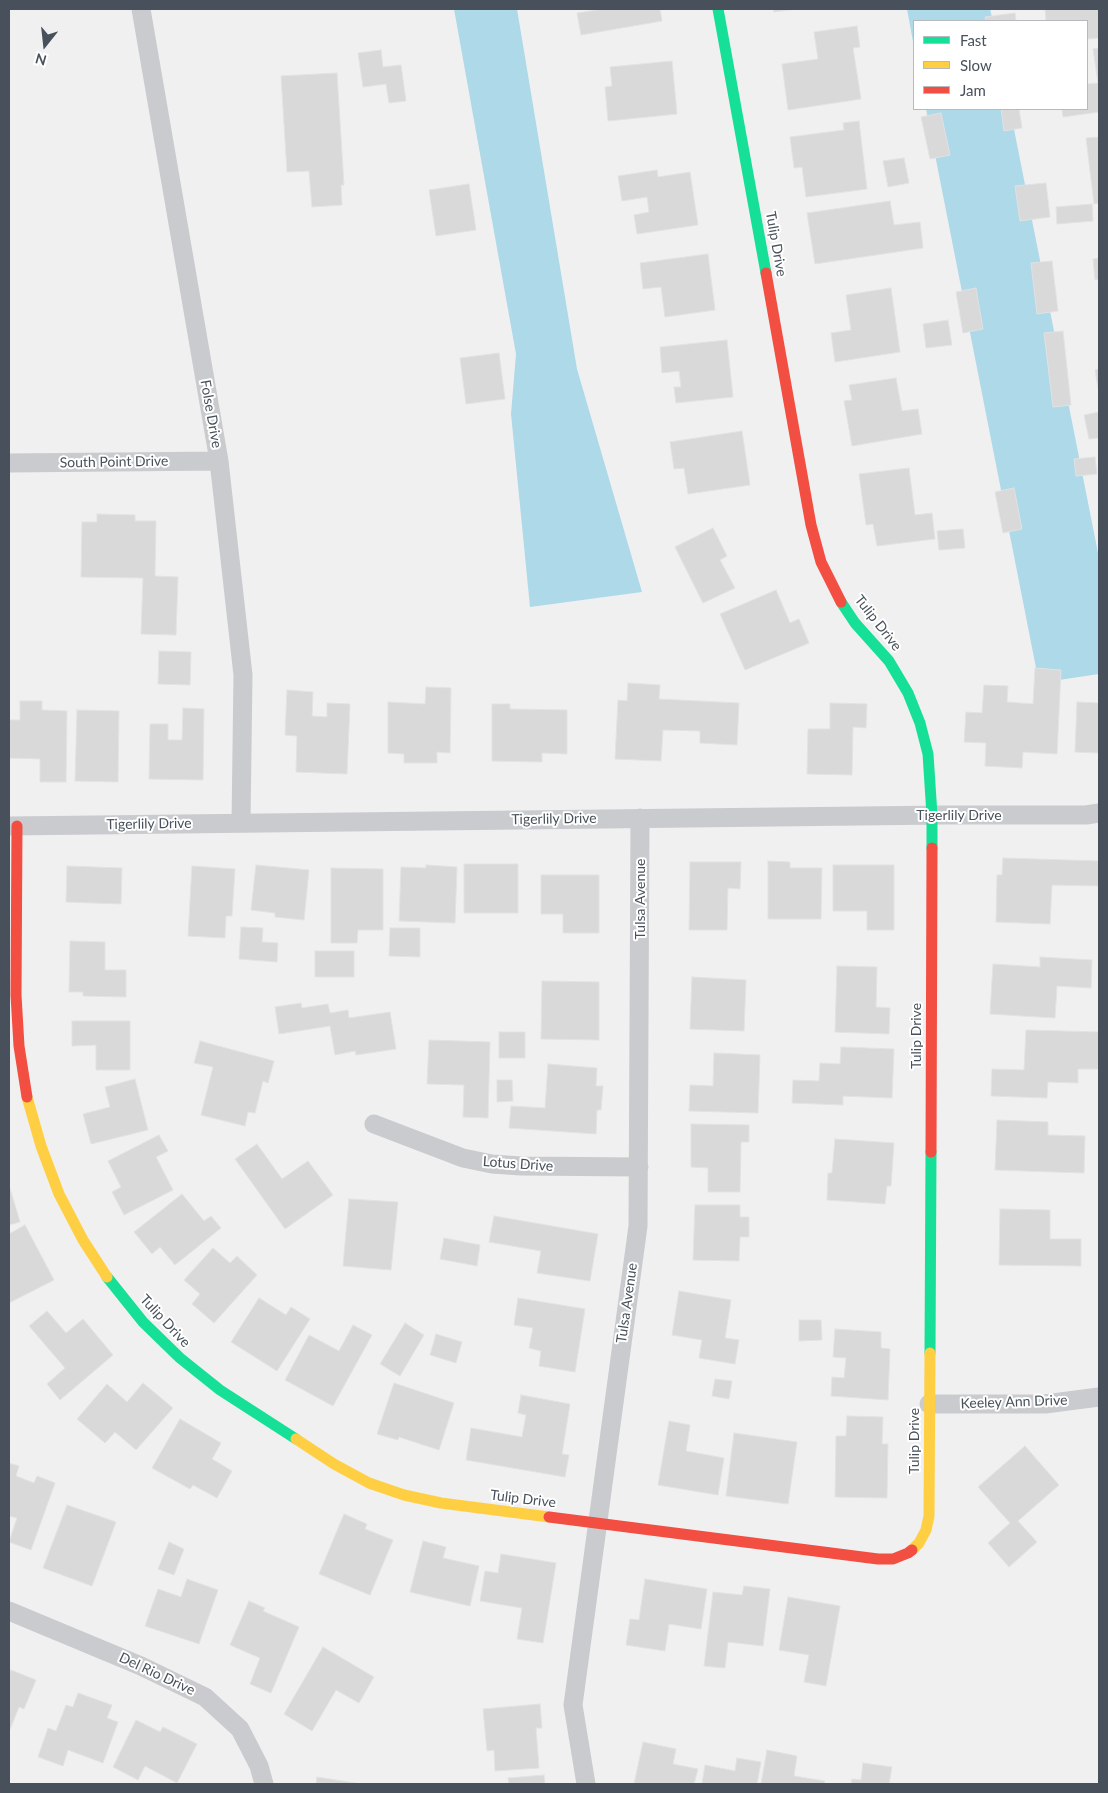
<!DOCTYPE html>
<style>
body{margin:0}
#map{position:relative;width:1108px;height:1793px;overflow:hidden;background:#f0f0f0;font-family:Lato,sans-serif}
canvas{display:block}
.frame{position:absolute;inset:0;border:10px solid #48515b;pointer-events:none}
.legend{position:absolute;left:913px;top:20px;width:175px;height:90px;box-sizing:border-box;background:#fff;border:1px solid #b6b9bd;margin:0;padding:6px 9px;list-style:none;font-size:15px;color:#48515b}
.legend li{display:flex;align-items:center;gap:10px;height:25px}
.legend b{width:25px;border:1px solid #b6b9bd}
.north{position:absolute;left:20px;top:20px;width:50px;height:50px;-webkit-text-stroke:4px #fff;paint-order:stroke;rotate:196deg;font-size:14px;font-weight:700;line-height:20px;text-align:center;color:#48515b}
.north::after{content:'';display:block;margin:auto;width:18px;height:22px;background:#48515b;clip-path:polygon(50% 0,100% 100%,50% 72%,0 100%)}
</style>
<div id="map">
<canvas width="1108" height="1793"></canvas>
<div class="frame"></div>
<ul class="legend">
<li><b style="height:6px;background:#16e098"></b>Fast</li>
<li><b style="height:6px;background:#ffcf43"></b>Slow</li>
<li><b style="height:6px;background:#f24e42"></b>Jam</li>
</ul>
<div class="north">N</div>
</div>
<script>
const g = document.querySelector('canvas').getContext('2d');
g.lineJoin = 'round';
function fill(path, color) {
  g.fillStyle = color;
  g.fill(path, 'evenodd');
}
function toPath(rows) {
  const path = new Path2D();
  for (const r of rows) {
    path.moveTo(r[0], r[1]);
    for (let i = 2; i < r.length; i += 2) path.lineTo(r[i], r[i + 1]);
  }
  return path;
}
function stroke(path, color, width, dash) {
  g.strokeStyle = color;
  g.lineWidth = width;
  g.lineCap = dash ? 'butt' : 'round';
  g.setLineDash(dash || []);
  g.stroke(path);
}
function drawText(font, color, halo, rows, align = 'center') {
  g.font = font + ' Lato,sans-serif';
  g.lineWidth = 4;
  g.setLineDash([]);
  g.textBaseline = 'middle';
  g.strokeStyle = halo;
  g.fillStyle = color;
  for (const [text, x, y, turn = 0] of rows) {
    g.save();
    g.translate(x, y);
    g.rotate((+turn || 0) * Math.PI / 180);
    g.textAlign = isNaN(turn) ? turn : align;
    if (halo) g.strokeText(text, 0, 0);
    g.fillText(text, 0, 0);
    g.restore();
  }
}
const water = toPath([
 [454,9,517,9,577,369,642,592,530,607,511,414,516,354],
 [907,9,990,9,993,21,914,21,914,47],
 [926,109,1010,109,1099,558,1099,674,1039,683]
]);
const building = toPath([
 [603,9,660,9,662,21,581,35,577,13,603,9],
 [773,9,796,9,774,12,773,9],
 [1045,9,1099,9,1099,38,1087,39,1087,21,1046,21,1045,9],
 [1015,13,1016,21,986,21,985,17,1015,13],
 [857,26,860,47,853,48,861,99,788,110,782,64,818,59,814,32,857,26],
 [1099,48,1099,112,1063,117,1062,109,1087,109,1087,84,1098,83,1093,49,1099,48],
 [381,50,383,67,401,65,406,101,389,103,386,84,363,87,358,53,381,50],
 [672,61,677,114,608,121,605,87,612,86,610,67,672,61],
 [337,73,344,185,341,185,342,205,312,207,309,171,287,172,281,76,337,73],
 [1001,109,1019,109,1022,128,1004,131,1001,109],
 [941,113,950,155,930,159,921,117,941,113],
 [859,121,867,189,806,197,802,167,794,168,790,137,844,130,843,123,859,121],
 [1099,137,1099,203,1094,204,1086,138,1099,137],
 [904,158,909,183,888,187,883,161,904,158],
 [657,170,658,177,690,172,698,225,637,234,634,215,649,212,647,197,622,201,618,176,657,170],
 [1046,183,1050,217,1020,221,1015,186,1046,183],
 [469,184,476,230,436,236,429,190,469,184],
 [890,201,894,225,920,222,923,248,815,264,807,213,890,201],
 [1092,204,1093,221,1057,224,1056,207,1092,204],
 [708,254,715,310,665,317,661,287,643,289,640,263,708,254],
 [1099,258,1099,279,1095,280,1093,259,1099,258],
 [1052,261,1058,311,1037,314,1031,263,1052,261],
 [891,288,900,352,835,362,831,333,851,330,846,295,891,288],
 [976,288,983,329,963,333,956,292,976,288],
 [948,320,952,345,926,348,923,324,948,320],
 [1063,331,1071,405,1053,407,1044,333,1063,331],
 [727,340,733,397,676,403,674,387,681,387,679,371,662,373,660,347,727,340],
 [499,353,505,399,466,404,460,358,499,353],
 [1099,369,1099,394,1095,370,1099,369],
 [896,378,902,411,918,409,922,434,852,446,844,401,852,400,849,385,896,378],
 [1099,412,1099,438,1089,439,1084,415,1099,412],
 [742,431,750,485,688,494,684,468,674,469,670,442,742,431],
 [1095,457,1097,474,1076,476,1074,459,1095,457],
 [909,468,915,515,932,513,935,539,877,546,873,524,866,525,859,474,909,468],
 [1014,488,1022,529,1003,533,995,492,1014,488],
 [97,514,135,515,135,521,156,521,155,576,178,577,176,635,141,634,143,578,81,577,82,522,97,522,97,514],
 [713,528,727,556,720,560,735,588,703,603,675,547,713,528],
 [963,529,965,548,939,550,937,531,963,529],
 [776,590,790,623,799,619,809,643,745,670,720,614,776,590],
 [159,651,191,652,190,685,158,684,159,651],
 [1035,668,1061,670,1057,754,1023,752,1022,768,985,766,986,743,964,742,966,712,982,713,984,685,1008,686,1007,702,1033,704,1035,668],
 [628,683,660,685,659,699,739,703,737,745,700,743,700,731,663,730,661,761,615,759,618,700,627,701,628,683],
 [426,687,451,688,450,753,437,752,437,763,404,763,404,754,388,753,388,702,425,704,426,687],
 [287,690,313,692,312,716,327,717,327,703,350,704,347,774,296,772,297,736,285,735,287,690],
 [20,701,42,701,42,710,67,711,66,782,40,782,40,759,9,758,9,720,20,720,20,701],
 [1077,702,1099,703,1099,753,1075,752,1077,702],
 [830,703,867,704,866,728,853,727,852,775,807,774,808,729,830,729,830,703],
 [492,704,510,704,510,709,567,710,567,754,542,753,542,762,492,761,492,704],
 [183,708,204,709,203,780,149,779,150,724,168,724,168,740,182,740,183,708],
 [77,710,119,711,118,782,75,781,77,710],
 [1003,858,1099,861,1099,886,1052,885,1050,924,996,922,997,875,1002,875,1003,858],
 [768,861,790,862,790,868,822,868,821,919,768,919,768,861],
 [690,862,741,862,740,889,728,888,727,930,689,930,690,862],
 [464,864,518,864,518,913,464,913,464,864],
 [256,865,309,870,304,920,275,917,275,913,251,910,256,865],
 [426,865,457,867,455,923,399,921,401,867,426,868,426,865],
 [833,865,894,865,894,930,867,930,867,911,833,911,833,865],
 [67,866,122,868,121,904,66,902,67,866],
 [192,866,235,869,232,916,226,916,225,938,188,936,192,866],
 [331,868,383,869,383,930,358,930,357,943,331,943,331,868],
 [541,875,599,875,599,933,563,933,563,914,541,914,541,875],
 [241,927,263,928,262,942,278,943,277,962,239,959,241,927],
 [390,928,420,928,420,957,389,956,390,928],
 [70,941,105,942,105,970,126,970,126,997,83,996,83,992,69,992,70,941],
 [315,951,354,951,354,977,315,977,315,951],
 [1040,957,1092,960,1091,988,1057,986,1055,1018,990,1014,993,964,1040,967,1040,957],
 [837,966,877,967,876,1007,890,1008,889,1034,835,1032,837,966],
 [692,977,746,980,744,1031,690,1029,692,977],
 [542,981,599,982,599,1040,541,1039,542,981],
 [301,1003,302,1008,328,1004,330,1013,348,1010,349,1018,390,1012,396,1049,356,1055,355,1051,335,1055,330,1026,279,1034,275,1007,301,1003],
 [72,1021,130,1021,130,1070,96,1070,96,1045,72,1046,72,1021],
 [1026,1030,1099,1032,1098,1069,1078,1069,1078,1083,1048,1082,1047,1098,991,1096,992,1069,1024,1070,1026,1030],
 [499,1032,525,1032,525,1058,499,1058,499,1032],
 [429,1040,490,1042,488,1118,463,1117,464,1085,427,1084,429,1040],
 [200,1041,274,1061,268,1083,263,1081,255,1113,248,1112,245,1126,201,1115,213,1067,194,1063,200,1041],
 [841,1047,894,1049,892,1098,843,1096,843,1105,792,1103,793,1080,819,1081,820,1063,840,1064,841,1047],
 [714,1053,760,1055,758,1113,689,1111,690,1085,713,1086,714,1053],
 [548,1064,597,1068,596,1086,603,1086,601,1110,597,1110,596,1134,509,1128,511,1106,545,1108,548,1064],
 [135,1079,148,1130,91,1144,83,1114,110,1107,105,1087,135,1079],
 [497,1080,512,1080,513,1101,497,1102,497,1080],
 [997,1120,1048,1122,1048,1135,1085,1136,1084,1173,995,1170,997,1120],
 [691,1124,749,1125,749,1142,741,1142,740,1192,708,1192,708,1168,691,1167,691,1124],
 [159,1135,168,1151,156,1157,173,1190,124,1215,112,1192,121,1187,108,1161,159,1135],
 [835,1139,894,1143,891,1186,887,1186,885,1204,827,1200,828,1173,832,1173,835,1139],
 [257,1144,282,1179,308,1161,333,1195,285,1229,235,1159,257,1144],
 [9,1185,20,1222,9,1225,9,1185],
 [182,1194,204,1221,211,1216,221,1228,175,1265,160,1247,152,1254,134,1232,182,1194],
 [349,1199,398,1202,391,1270,343,1266,349,1199],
 [695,1205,740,1205,740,1217,749,1217,749,1237,740,1237,739,1261,693,1260,695,1205],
 [1000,1209,1050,1210,1050,1239,1081,1239,1081,1266,999,1265,1000,1209],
 [494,1216,598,1234,590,1281,537,1273,541,1251,489,1242,494,1216],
 [25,1225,54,1280,9,1303,9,1234,25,1225],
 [444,1238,480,1245,477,1266,440,1259,444,1238],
 [213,1248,230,1263,237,1256,257,1275,214,1323,192,1304,200,1294,184,1280,213,1248],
 [679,1291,731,1300,725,1338,739,1340,735,1364,699,1358,702,1340,672,1335,679,1291],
 [259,1298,286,1315,291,1307,310,1319,277,1371,231,1342,259,1298],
 [518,1298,585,1309,575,1372,539,1366,541,1351,529,1348,533,1328,514,1325,518,1298],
 [47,1311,66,1333,83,1319,113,1355,60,1400,47,1384,65,1368,29,1326,47,1311],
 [799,1320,821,1320,822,1340,799,1341,799,1320],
 [405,1323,424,1335,400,1376,380,1364,405,1323],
 [353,1325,372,1335,333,1406,285,1380,309,1335,339,1351,353,1325],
 [835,1329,881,1332,881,1348,890,1349,888,1400,831,1396,832,1377,844,1378,846,1358,833,1357,835,1329],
 [436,1334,462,1342,456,1363,430,1355,436,1334],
 [715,1379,732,1381,729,1399,712,1396,715,1379],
 [143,1383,173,1408,136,1450,115,1432,105,1443,77,1419,107,1384,127,1402,143,1383],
 [394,1383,454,1403,439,1450,399,1437,398,1440,377,1434,394,1383],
 [521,1395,570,1404,562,1454,569,1455,565,1477,466,1460,471,1428,522,1437,526,1415,518,1413,521,1395],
 [847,1416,883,1417,882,1444,888,1444,887,1498,835,1497,836,1436,846,1436,847,1416],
 [180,1419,221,1443,212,1459,232,1471,217,1498,193,1485,190,1489,152,1468,180,1419],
 [669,1421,690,1425,686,1451,724,1458,718,1495,658,1485,669,1421],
 [734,1433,797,1442,788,1504,726,1496,734,1433],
 [1025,1446,1059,1485,1018,1521,1037,1542,1009,1567,988,1543,1010,1523,978,1487,1025,1446],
 [9,1463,19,1466,16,1476,34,1483,37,1476,55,1483,31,1550,9,1542,17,1518,9,1516,9,1463],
 [67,1505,116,1522,92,1586,43,1568,67,1505],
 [344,1514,367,1524,365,1529,393,1540,370,1595,319,1574,344,1514],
 [423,1541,446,1547,443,1558,479,1566,470,1606,410,1592,423,1541],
 [169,1542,184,1549,174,1575,158,1569,169,1542],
 [501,1554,556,1563,543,1643,517,1639,522,1608,480,1601,485,1571,498,1573,501,1554],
 [187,1579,218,1590,199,1644,145,1626,158,1589,181,1597,187,1579],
 [645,1579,707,1589,701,1629,669,1624,665,1651,626,1645,630,1619,639,1620,645,1579],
 [744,1586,770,1589,763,1646,728,1642,725,1668,704,1666,713,1592,742,1595,744,1586],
 [788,1597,840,1606,826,1686,804,1682,809,1655,779,1650,788,1597],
 [249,1601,265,1608,263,1611,299,1627,271,1693,250,1684,260,1658,230,1645,249,1601],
 [323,1647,374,1677,359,1703,336,1690,312,1731,284,1714,323,1647],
 [11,1670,36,1680,24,1709,19,1707,9,1732,9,1675,11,1670],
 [78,1693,112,1705,107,1718,118,1722,103,1763,68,1750,63,1766,38,1757,48,1728,56,1731,66,1705,73,1707,78,1693],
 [540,1704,542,1728,536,1728,539,1768,495,1771,494,1750,487,1751,483,1709,540,1704],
 [136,1720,160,1732,163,1727,197,1744,177,1783,145,1766,138,1780,113,1767,136,1720],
 [643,1742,676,1749,673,1764,698,1769,694,1784,634,1784,643,1742],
 [767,1750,797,1756,794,1776,825,1781,824,1784,761,1784,767,1750],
 [737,1758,761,1762,757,1784,702,1784,705,1765,735,1771,737,1758],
 [863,1763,892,1767,889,1784,851,1784,852,1779,861,1780,863,1763],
 [544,1775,545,1784,509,1784,508,1778,544,1775],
 [317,1777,361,1784,316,1784,317,1777]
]);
const street = toPath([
 [141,9,219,461,243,675,241,823],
 [9,463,219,461],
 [9,826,945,815,1086,815,1099,813],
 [374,1124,463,1158,492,1164,521,1166,639,1167],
 [929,1404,1045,1404,1099,1397],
 [9,1611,141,1666,205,1697,240,1729,259,1766,264,1784],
 [586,1784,573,1705,638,1226,640,818]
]);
const fast = toPath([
 [718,9,766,273],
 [841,602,855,623,889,661,908,693,920,723,928,754,932,815,932,848],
 [107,1277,143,1322,180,1358,220,1390,296,1439],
 [930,1353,931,1152]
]);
const slow = toPath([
 [27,1097,41,1146,59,1194,83,1240,107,1277],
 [296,1439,334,1464,369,1483,404,1495,441,1503,549,1517],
 [912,1550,919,1543,926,1530,929,1516,930,1353]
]);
const jam = toPath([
 [766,273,811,525,821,562,841,602],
 [17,826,16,995,19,1046,27,1097],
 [931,1152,932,848],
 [549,1517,878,1559,893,1559,908,1553,912,1550]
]);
const streetNames = [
 ["Tulip Drive",776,244,80],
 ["Folse Drive",211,414,80],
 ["South Point Drive",114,462,-1],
 ["Tulip Drive",878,623,52],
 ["Tigerlily Drive",959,815],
 ["Tigerlily Drive",554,819,-1],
 ["Tigerlily Drive",149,824,-1],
 ["Tulsa Avenue",640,899,-90],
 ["Tulip Drive",916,1036,-90],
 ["Lotus Drive",518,1164,4],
 ["Tulsa Avenue",627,1303,-82],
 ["Tulip Drive",165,1321,47],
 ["Keeley Ann Drive",1014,1402,-2],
 ["Tulip Drive",914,1441,-90],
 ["Tulip Drive",523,1499,7],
 ["Del Rio Drive",157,1674,25]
];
fill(water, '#add9e9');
fill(building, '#d9d9da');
stroke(building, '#e1e2e3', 1);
stroke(street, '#cacbce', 19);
stroke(fast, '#16e098', 11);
stroke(slow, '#ffcf43', 11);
stroke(jam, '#f24e42', 11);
drawText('14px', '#48515b', '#fff', streetNames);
</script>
